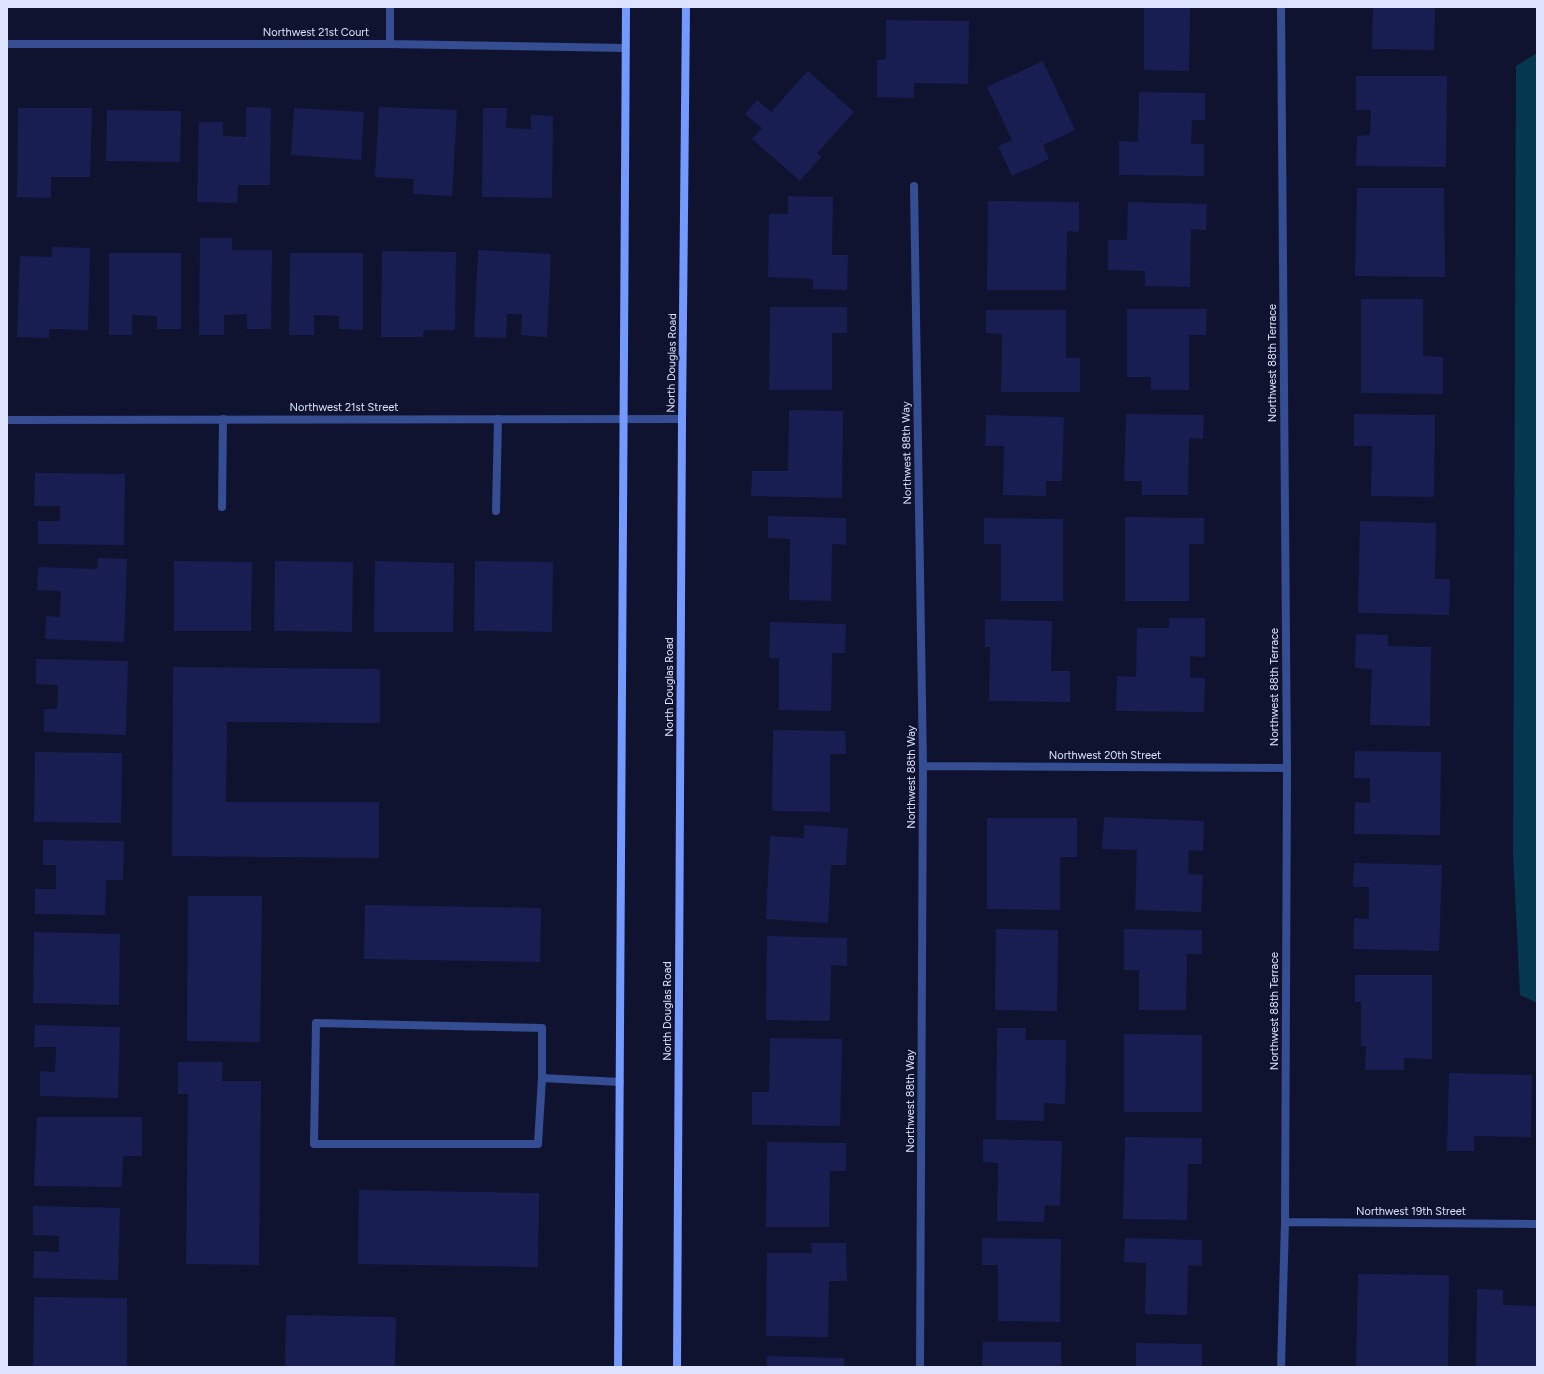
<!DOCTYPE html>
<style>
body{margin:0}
#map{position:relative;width:1544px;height:1374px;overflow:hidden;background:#0f132f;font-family:Figtree,sans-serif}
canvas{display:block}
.frame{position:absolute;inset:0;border:8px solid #dde3ff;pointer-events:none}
</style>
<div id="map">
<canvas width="1544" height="1374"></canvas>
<div class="frame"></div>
</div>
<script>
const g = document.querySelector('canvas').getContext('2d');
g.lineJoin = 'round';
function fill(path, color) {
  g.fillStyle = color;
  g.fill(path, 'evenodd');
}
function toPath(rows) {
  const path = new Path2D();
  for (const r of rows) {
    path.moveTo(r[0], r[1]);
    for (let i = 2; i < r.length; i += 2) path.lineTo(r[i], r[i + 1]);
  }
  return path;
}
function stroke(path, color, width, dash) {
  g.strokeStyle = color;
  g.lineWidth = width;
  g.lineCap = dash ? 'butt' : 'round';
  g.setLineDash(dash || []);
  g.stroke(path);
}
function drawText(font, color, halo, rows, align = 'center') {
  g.font = font + ' Figtree,sans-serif';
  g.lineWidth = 4;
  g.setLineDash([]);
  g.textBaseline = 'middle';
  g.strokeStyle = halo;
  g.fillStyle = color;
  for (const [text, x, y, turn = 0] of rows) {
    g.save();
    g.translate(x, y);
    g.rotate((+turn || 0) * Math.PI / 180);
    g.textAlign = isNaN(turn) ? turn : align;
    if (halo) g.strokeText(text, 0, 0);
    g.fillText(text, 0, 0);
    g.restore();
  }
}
const water = toPath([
 [1537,53,1537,1003,1520,995,1513,854,1516,66]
]);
const building = toPath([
 [1144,7,1206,7,1206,8,1190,8,1189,71,1144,70],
 [1373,7,1435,7,1434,50,1372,49],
 [886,20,969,21,968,84,914,83,914,98,877,97,877,60,886,59],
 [1043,61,1075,130,1043,145,1049,159,1012,176,998,146,1012,140,987,87],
 [808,71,854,112,817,153,821,157,800,181,752,139,762,128,745,114,757,100,771,112],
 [1356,76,1447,76,1446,167,1356,166,1357,136,1370,135,1371,110,1356,110],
 [1139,92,1205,93,1205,120,1192,120,1191,144,1204,144,1204,176,1119,175,1119,141,1138,142],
 [246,107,271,108,270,185,238,185,237,203,197,202,199,122,223,122,223,136,246,137],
 [379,107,457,110,452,196,413,194,414,179,375,177],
 [18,108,92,108,90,177,51,177,51,198,17,197],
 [294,108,364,112,361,160,291,155],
 [483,108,507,108,506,128,531,129,531,115,553,116,552,198,482,197],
 [107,110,181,111,180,162,106,161],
 [1357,188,1444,188,1445,277,1355,276],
 [788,196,833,197,832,255,848,255,847,290,813,289,813,279,768,277,769,214,788,214],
 [988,201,1079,202,1079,232,1067,231,1066,290,987,290],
 [1128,202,1207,204,1206,230,1191,229,1190,287,1145,286,1145,271,1108,270,1108,240,1127,240],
 [200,238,232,238,232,250,272,250,271,329,247,329,247,314,224,315,224,335,199,335],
 [52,247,90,248,88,330,49,329,49,338,17,337,20,256,52,257],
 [478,250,551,254,547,337,521,335,522,314,507,314,506,338,474,337],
 [382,251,456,252,455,330,424,330,423,337,381,337],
 [109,253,181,253,181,329,157,329,157,316,132,315,132,335,109,335],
 [290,253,363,253,363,330,339,329,339,316,314,315,314,335,289,335],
 [1361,299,1423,299,1423,356,1443,357,1443,394,1361,393],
 [770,307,847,307,847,333,832,333,832,390,769,390],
 [1127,309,1207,309,1206,335,1189,335,1189,390,1151,390,1151,377,1127,377],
 [986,310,1066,310,1066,358,1080,358,1080,392,1001,392,1002,334,986,333],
 [789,410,843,411,842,498,751,496,752,471,788,471],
 [1126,414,1204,415,1203,439,1189,438,1188,495,1142,495,1142,481,1124,481],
 [1354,414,1435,415,1434,497,1371,496,1372,446,1354,446],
 [986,415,1064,417,1062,481,1046,481,1046,496,1003,495,1004,446,985,446],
 [35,473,125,474,124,545,38,544,38,521,60,521,60,506,34,506],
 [768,516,846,518,846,545,832,544,831,601,789,600,790,539,768,538],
 [1125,517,1204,518,1204,544,1189,544,1189,601,1125,601],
 [984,518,1063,519,1063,601,1001,601,1001,544,984,544],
 [1360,521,1436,523,1435,579,1450,579,1449,615,1358,613],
 [98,558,127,559,124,642,45,639,46,616,60,617,61,591,37,590,38,567,97,569],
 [174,561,252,562,251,631,174,631],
 [275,561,353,562,352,632,274,631],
 [375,561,454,563,453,632,374,632],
 [475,561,553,562,552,632,474,631],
 [1169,618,1205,618,1205,657,1190,656,1190,678,1205,678,1204,712,1116,711,1117,676,1136,677,1137,628,1169,628],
 [985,619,1052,621,1051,671,1070,671,1070,702,989,701,990,647,985,647],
 [770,622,846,624,845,653,832,653,831,711,779,710,779,658,769,658],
 [1356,634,1388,635,1388,646,1431,647,1430,726,1370,725,1372,669,1355,668],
 [36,659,128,661,126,735,44,732,44,709,57,709,58,685,36,684],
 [173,667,380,669,380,723,227,722,226,802,379,802,379,858,172,856],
 [773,730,845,731,846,754,830,754,830,812,772,811],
 [1355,751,1441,752,1440,835,1354,834,1355,802,1370,803,1370,778,1354,778],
 [35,752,122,753,121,823,34,822],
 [1104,817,1204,821,1203,851,1189,850,1188,874,1203,875,1201,912,1135,910,1137,850,1102,849],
 [987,818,1077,818,1077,857,1060,857,1060,910,987,909],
 [804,825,848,828,846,865,831,865,828,923,766,919,770,836,804,838],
 [43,840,124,841,123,880,106,880,105,915,35,914,35,889,56,889,56,865,43,865],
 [1354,863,1442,865,1439,951,1353,949,1354,918,1369,919,1369,887,1353,887],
 [188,896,262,896,260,1042,187,1041],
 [365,905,541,908,540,962,364,959],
 [996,929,1058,930,1057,1011,995,1010],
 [1124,929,1202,930,1202,954,1187,954,1186,1010,1139,1010,1139,970,1124,970],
 [34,932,120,934,119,1005,33,1003],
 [767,936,847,938,847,966,831,965,830,1021,766,1020],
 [1355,975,1432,975,1432,1059,1404,1058,1404,1070,1365,1070,1366,1046,1361,1046,1361,1002,1355,1002],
 [35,1025,120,1027,118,1098,40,1096,40,1071,55,1072,56,1047,34,1047],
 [997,1028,1026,1028,1025,1040,1066,1040,1065,1104,1044,1103,1044,1121,996,1120],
 [1124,1034,1202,1035,1202,1112,1124,1112],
 [770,1038,842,1039,840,1126,752,1125,752,1092,769,1092],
 [178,1062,223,1062,222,1081,261,1081,259,1265,186,1264,188,1094,178,1094],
 [1449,1073,1532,1075,1531,1137,1474,1136,1474,1151,1447,1151],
 [37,1117,142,1117,142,1156,123,1156,122,1187,34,1186],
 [1125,1137,1202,1138,1202,1164,1188,1164,1187,1220,1123,1219],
 [983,1139,1062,1141,1060,1206,1045,1205,1044,1222,997,1221,998,1163,983,1162],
 [767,1142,846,1143,846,1171,830,1171,829,1227,766,1227],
 [359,1190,539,1193,538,1267,358,1264],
 [33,1206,120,1208,118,1280,33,1278,34,1251,59,1252,59,1236,33,1235],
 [982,1238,1061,1239,1060,1322,998,1321,998,1265,982,1265],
 [1125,1238,1202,1240,1202,1266,1188,1265,1187,1315,1145,1314,1146,1263,1124,1262],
 [811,1243,846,1243,847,1281,829,1281,828,1337,766,1336,767,1253,812,1253],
 [1358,1274,1449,1275,1448,1367,1356,1366],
 [1477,1289,1503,1290,1503,1305,1537,1306,1537,1367,1476,1367],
 [34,1297,127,1298,127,1367,33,1367],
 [286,1315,396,1317,395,1367,285,1367],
 [983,1342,1061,1342,1061,1367,982,1367],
 [1136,1343,1202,1344,1202,1367,1136,1367],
 [767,1356,844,1358,844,1367,766,1367]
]);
const lane = toPath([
 [222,507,223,419],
 [496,511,498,419],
 [316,1023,542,1028,542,1078,538,1144,314,1144,316,1023],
 [542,1078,620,1082]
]);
const street = toPath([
 [1281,7,1287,768,1285,1222,1281,1367],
 [7,44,390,44,625,48],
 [390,44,390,7],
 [914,186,923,766,920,1367],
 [7,420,682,419],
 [923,766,1287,768],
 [1285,1222,1537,1224]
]);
const secondary = toPath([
 [618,1367,626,7],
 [677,1367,682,419,686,7]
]);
const streetNames = [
 ["Northwest 21st Court",316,33],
 ["North Douglas Road",672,363,-89],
 ["Northwest 88th Terrace",1273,363,-90],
 ["Northwest 21st Street",344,408],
 ["Northwest 88th Way",907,453,-91],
 ["North Douglas Road",670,687,-90],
 ["Northwest 88th Terrace",1275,687,-90],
 ["Northwest 20th Street",1105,756],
 ["Northwest 88th Way",912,777,-90],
 ["North Douglas Road",668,1011,-90],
 ["Northwest 88th Terrace",1275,1011,-90],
 ["Northwest 88th Way",911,1101,-90],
 ["Northwest 19th Street",1411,1212]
];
fill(water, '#053751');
fill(building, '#191e52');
stroke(lane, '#354d92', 8);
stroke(street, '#354d92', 8);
stroke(secondary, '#7499ff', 8);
drawText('11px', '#dde3ff', '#0f132f', streetNames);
</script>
